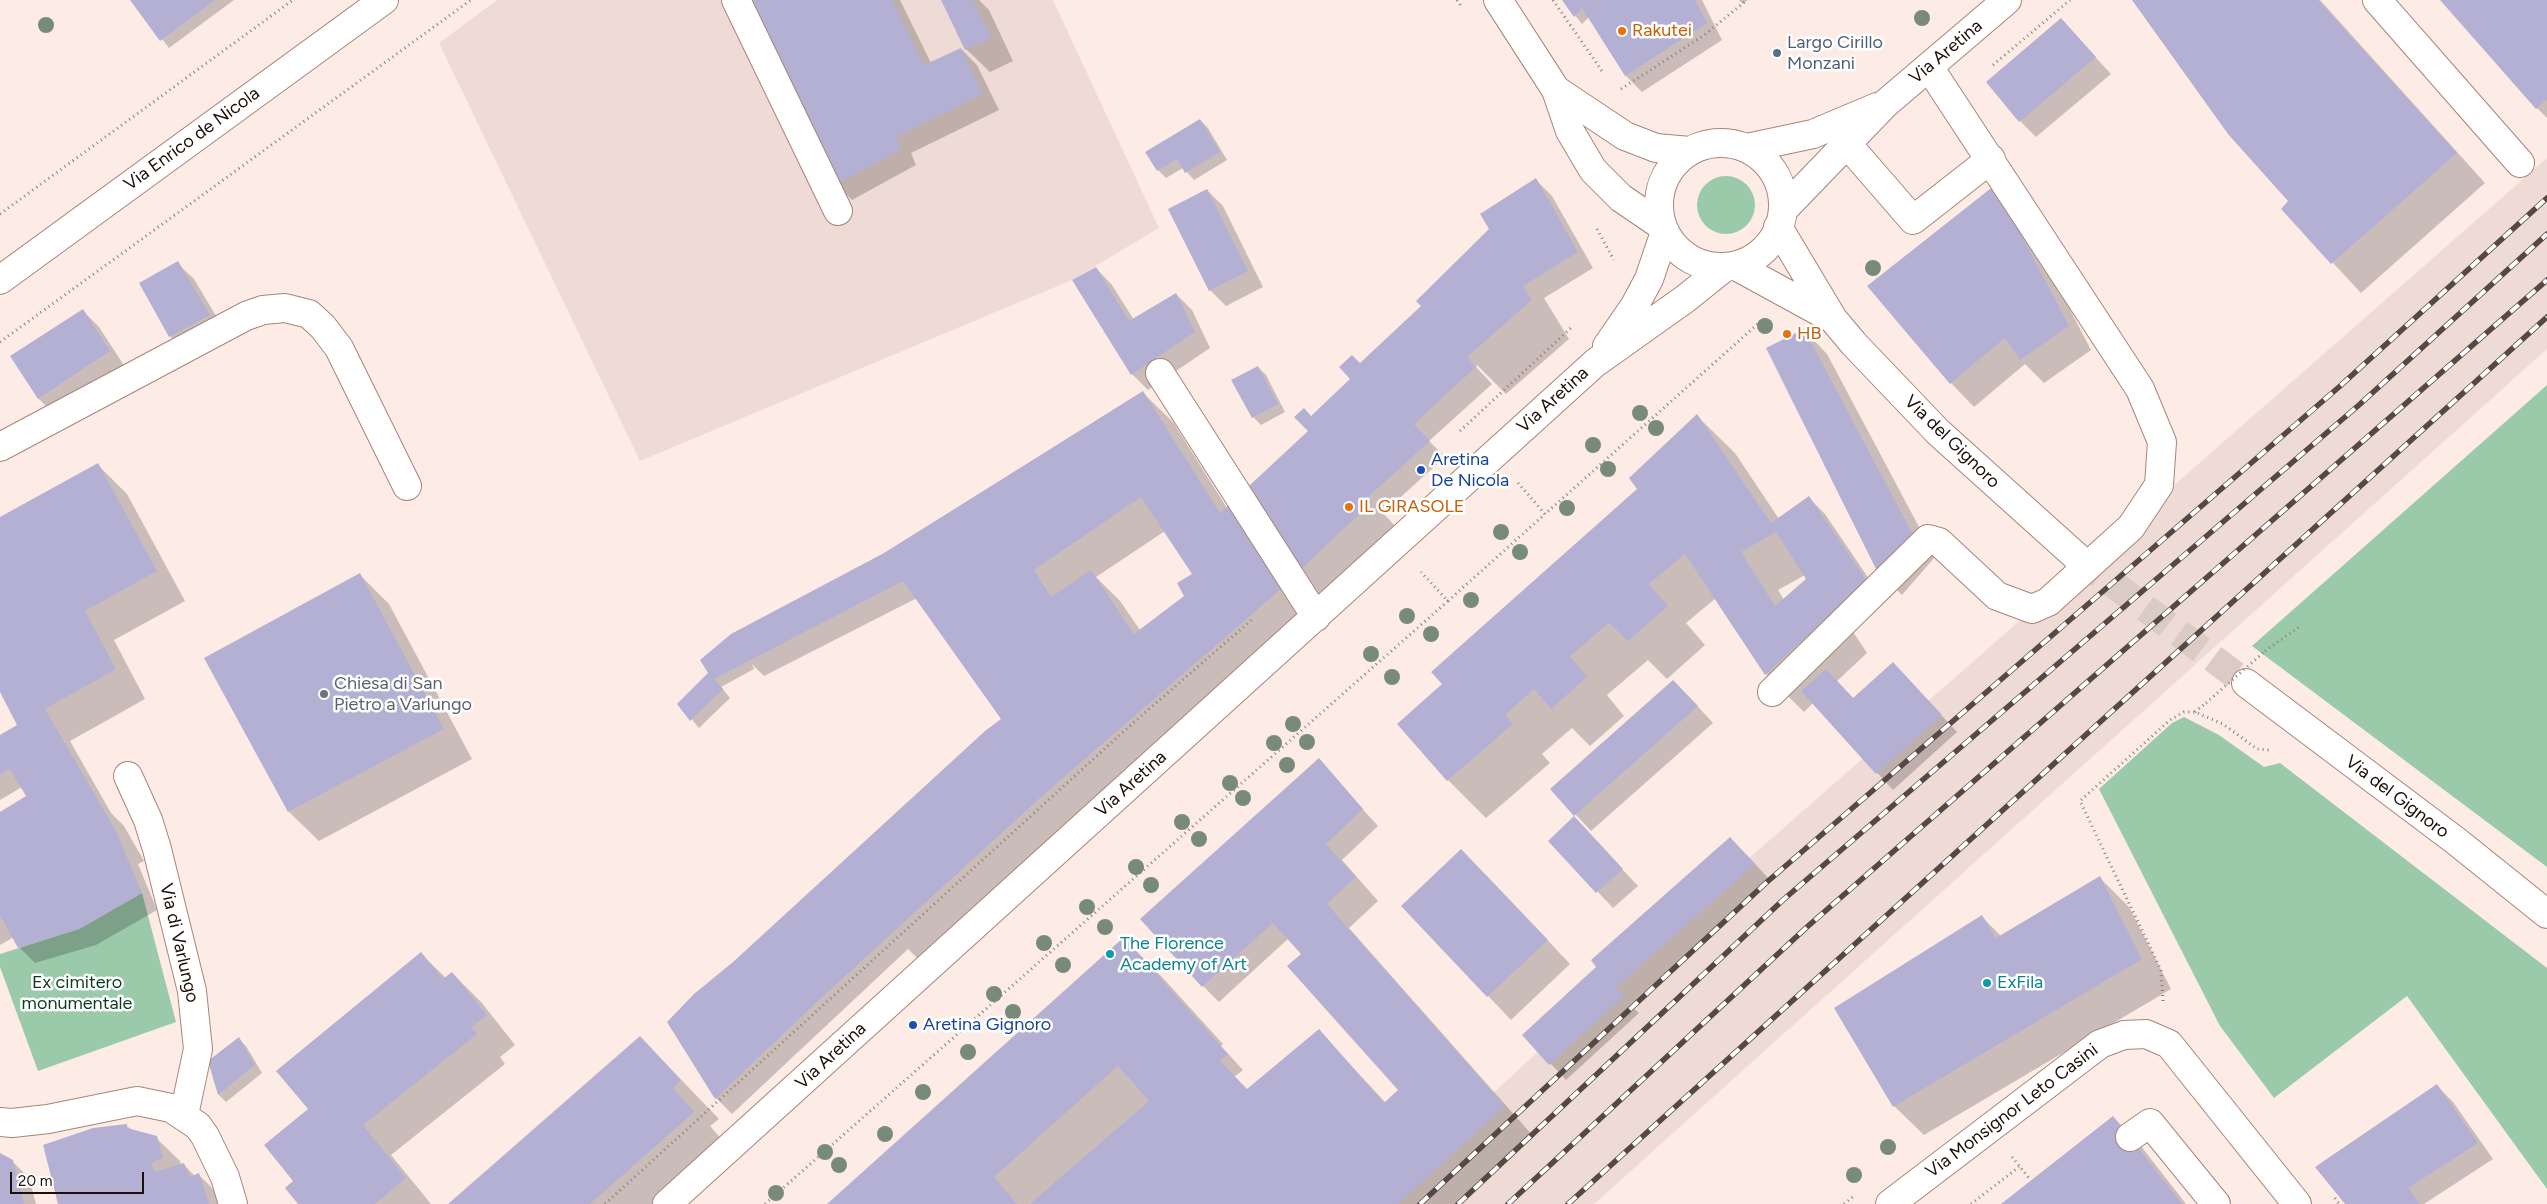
<!DOCTYPE html>
<style>
body{margin:0}
#map{position:relative;width:2547px;height:1204px;overflow:hidden;background:#fdece6;font-family:Figtree,sans-serif}
canvas{display:block}
.scale{position:absolute;left:10px;top:1172px;width:134px;height:22px;box-sizing:border-box;border:2px solid #1c0f0a;border-top:0;padding-left:6px;font-size:15px;line-height:18px;white-space:nowrap;color:#1c0f0a;-webkit-text-stroke:4px #fff;paint-order:stroke}
</style>
<div id="map">
<canvas width="2547" height="1204"></canvas>
<div class="scale">20 m</div>
</div>
<script>
const g = document.querySelector('canvas').getContext('2d');
g.lineJoin = 'round';
function fill(path, color) {
  g.fillStyle = color;
  g.fill(path, 'evenodd');
}
function toPath(rows) {
  const path = new Path2D();
  for (const r of rows) {
    if (r.length === 3) {
      path.moveTo(r[0] + r[2], r[1]);
      path.arc(r[0], r[1], r[2], 0, 2 * Math.PI);
      continue;
    }
    path.moveTo(r[0], r[1]);
    for (let i = 2; i < r.length; i += 2) path.lineTo(r[i], r[i + 1]);
  }
  return path;
}
function stroke(path, color, width, dash) {
  g.strokeStyle = color;
  g.lineWidth = width;
  g.lineCap = dash ? 'butt' : 'round';
  g.setLineDash(dash || []);
  g.stroke(path);
}
function drawText(font, color, halo, rows, align = 'center') {
  g.font = font + ' Figtree,sans-serif';
  g.lineWidth = 5;
  g.setLineDash([]);
  g.textBaseline = 'middle';
  g.strokeStyle = halo;
  g.fillStyle = color;
  for (const [text, x, y, turn = 0] of rows) {
    g.save();
    g.translate(x, y);
    g.rotate((+turn || 0) * Math.PI / 180);
    g.textAlign = isNaN(turn) ? turn : align;
    if (halo) g.strokeText(text, 0, 0);
    g.fillText(text, 0, 0);
    g.restore();
  }
}
const built = toPath([
 [497,0,1053,0,1159,228,1072,280,640,461,439,43],
 [2547,158,2547,349,1594,1204,1374,1204,1690,910]
]);
const green = toPath([
 [1726,205,29],
 [2547,385,2547,867,2252,646],
 [2184,717,2219,735,2264,767,2280,763,2547,968,2547,1189,2407,996,2274,1098,2220,1026,2099,789,2172,723],
 [142,893,176,1022,38,1071,0,967,0,954,79,929]
]);
const shadow = toPath([
 [132,0,234,0,169,48],
 [745,0,900,0,931,63,961,49,977,65,999,110,911,153,916,165,852,200,836,184],
 [942,0,979,0,989,10,1013,61,990,72,966,49],
 [1563,0,1702,0,1722,40,1642,92,1626,76,1589,17,1582,24],
 [1739,0,1748,0,1743,4],
 [2134,0,2320,0,2485,183,2361,293,2283,209,2290,201],
 [2441,0,2547,0,2547,118,2537,108],
 [2061,20,2111,74,2036,137,2020,121],
 [1200,120,1208,128,1227,160,1194,180,1183,168,1166,178,1158,170,1147,152],
 [1536,180,1552,196,1593,268,1544,298,1569,339,1506,394,1477,365,1476,367,1492,384,1429,441,1445,457,1383,513,1395,526,930,971,908,949,732,1114,716,1098,668,1023,1003,719,917,598,764,676,752,664,754,669,721,687,730,698,699,728,679,704,884,555,1143,393,1173,422,1227,508,1309,431,1311,417,1352,379,1360,364,1421,308],
 [1165,531,1194,574,1185,597,1140,630,1120,601,1096,577],
 [1207,190,1223,206,1263,287,1226,306,1210,290],
 [2018,210,2091,350,2044,383,2025,364,1974,407,1951,383,1869,286],
 [177,263,194,279,225,331,186,352,170,336],
 [1096,268,1112,285,1134,320,1176,294,1192,310,1210,348,1148,390,1132,374,1074,280],
 [83,311,99,327,125,367,55,415,39,399,12,356],
 [1804,330,1827,354,1935,557,1902,595,1879,572],
 [1258,367,1266,375,1285,412,1261,425,1253,417],
 [1697,416,1735,453,1779,519,1809,498,1825,514,1884,601,1850,627,1867,653,1837,681,1854,699,1893,663,1957,732,1893,790,1813,703,1804,712,1766,674,1716,598,1686,623,1705,645,1667,679,1648,660,1607,695,1624,716,1590,746,1572,728,1542,754,1550,763,1486,818,1448,780,1399,724,1444,684,1638,489],
 [1805,575,1806,581,1784,600,1778,590],
 [98,465,127,494,185,601,114,640,145,699,70,741,111,813,124,826,144,861,138,864,157,910,96,945,35,963,19,947,14,937,0,945,0,813,28,797,22,787,0,800,0,737,20,725,0,690,0,518],
 [360,575,389,604,472,759,319,841,289,812,206,659],
 [1689,697,1713,723,1591,831,1552,789],
 [1318,760,1378,826,1342,860,1378,901,1349,928,1533,1136,1459,1204,829,1204,1124,939,1162,977,1223,1044,1221,1046,1243,1070,1234,1077,1248,1091,1319,1031,1386,1103,1400,1090,1308,960,1289,938,1219,1002,1203,986],
 [1574,818,1638,886,1613,908,1550,841],
 [1746,854,1770,880,1630,1005,1639,1013,1566,1080,1524,1035],
 [1485,874,1570,964,1511,1020,1403,906],
 [2100,878,2129,907,2171,989,1924,1135,1894,1106,1982,917,2001,936],
 [421,954,446,978,452,973,482,1003,515,1045,500,1057,505,1064,391,1155,431,1204,299,1204,294,1181,310,1109],
 [640,1037,719,1119,710,1126,731,1150,670,1204,450,1204],
 [238,1039,246,1046,262,1073,226,1102,219,1095,210,1062],
 [2437,1086,2453,1102,2493,1159,2424,1204,2346,1204],
 [2113,1117,2137,1141,2186,1204,2003,1204],
 [127,1126,132,1130,156,1138,180,1161,181,1165,184,1165,195,1176,199,1175,222,1198,224,1204,59,1204],
 [0,1155,12,1161,29,1178,36,1204,0,1204]
]);
const building = toPath([
 [130,0,215,0,160,41],
 [744,0,892,0,924,65,961,48,983,94,896,137,901,149,835,185],
 [941,0,973,0,991,38,965,50],
 [1562,0,1695,0,1707,23,1625,76,1582,8,1574,17],
 [2132,0,2318,0,2457,153,2331,264,2281,209,2288,201,2228,134],
 [2440,0,2547,0,2547,99,2536,109],
 [2061,18,2096,57,2019,122,1986,82],
 [1200,119,1220,152,1185,173,1177,159,1157,171,1145,152],
 [1536,178,1578,252,1523,286,1532,300,1467,357,1476,367,1414,424,1430,441,1368,497,1372,502,1273,596,1041,797,820,999,715,1099,667,1022,694,994,733,962,985,731,1001,719,903,581,714,679,723,689,690,721,677,704,708,673,700,660,731,634,884,553,1143,391,1220,513,1308,431,1294,417,1304,408,1311,416,1350,379,1339,367,1352,355,1360,363,1421,306,1416,301,1489,229,1480,214],
 [1141,497,1192,574,1177,583,1184,596,1134,634,1091,570,1051,597,1034,570],
 [1995,185,2069,326,2020,360,2005,338,1950,384,1867,286],
 [1207,189,1248,271,1209,291,1168,209],
 [178,261,210,315,169,337,139,283],
 [1096,267,1129,321,1176,293,1195,332,1131,375,1072,280],
 [83,309,110,351,38,399,10,356],
 [1804,329,1912,533,1878,573,1766,348],
 [1258,366,1278,404,1252,418,1231,380],
 [1697,414,1771,523,1809,496,1869,584,1830,615,1765,675,1685,554,1649,584,1668,606,1628,641,1609,623,1570,656,1587,677,1551,709,1534,689,1505,715,1513,724,1447,781,1397,724,1442,684,1431,672,1637,489,1629,478],
 [1776,532,1806,579,1775,606,1741,552],
 [98,463,157,571,85,611,116,669,45,709,116,831,142,893,79,929,18,948,0,915,0,812,26,796,10,769,0,775,0,735,17,725,0,692,0,517],
 [360,573,444,729,288,812,204,658],
 [1893,662,1942,715,1876,774,1801,691,1826,669,1853,698],
 [1673,680,1698,706,1574,816,1550,789],
 [1319,758,1363,809,1326,844,1356,877,1327,904,1505,1106,1398,1204,1030,1204,1149,1101,1118,1066,994,1177,1017,1204,827,1204,1124,937,1228,1054,1220,1061,1247,1089,1319,1029,1384,1103,1398,1090,1287,966,1301,954,1273,923,1202,987,1140,919],
 [1574,816,1623,869,1596,893,1548,841],
 [1730,837,1755,864,1615,988,1624,996,1549,1065,1522,1035,1596,967,1591,960],
 [1461,849,1548,940,1487,997,1401,906],
 [2100,876,2142,959,1893,1107,1834,1008,1982,915,1996,938],
 [421,952,443,979,452,972,487,1015,471,1027,477,1034,363,1125,406,1178,375,1204,298,1204,285,1188,293,1181,264,1145,308,1109,276,1071],
 [640,1036,681,1080,673,1088,694,1112,590,1204,448,1204],
 [239,1037,255,1065,218,1095,208,1061],
 [2437,1084,2478,1143,2408,1188,2420,1204,2345,1204,2315,1167],
 [2113,1116,2182,1204,2001,1204],
 [127,1124,127,1128,157,1136,163,1158,151,1163,155,1172,184,1163,190,1177,199,1173,209,1204,58,1204,43,1145,93,1128],
 [0,1153,13,1160,24,1204,0,1204]
]);
const majorTunnel = toPath([
 [2078,558,2246,683]
]);
const path = toPath([
 [1457,0,1461,6],
 [1553,0,1604,74],
 [1993,65,2070,0],
 [1621,89,1703,36,1747,0],
 [0,214,293,0],
 [1597,229,1614,260],
 [0,342,471,0],
 [1460,431,1573,326],
 [1518,483,1545,514,1760,322],
 [1448,601,1545,514],
 [2265,651,2302,625],
 [2195,712,2206,703],
 [2163,1001,2161,970,2080,801,2170,720,2184,712,2195,712,2223,724,2257,749,2270,750],
 [2012,1157,2029,1178],
 [2335,1198,2339,1204],
 [605,1204,1133,723,1254,618],
 [765,1204,1448,601,1421,572],
 [1844,1204,1853,1197],
 [1971,1204,2019,1167]
]);
const minor = toPath([
 [736,0,838,211],
 [2377,0,2520,163],
 [1848,145,1913,220,1991,159],
 [1747,148,1813,134,1877,107],
 [1783,210,1885,104,2007,0],
 [1607,346,1634,307,1649,279,1665,232],
 [1160,373,1316,617],
 [0,447,246,316,263,310,285,308,309,314,323,327,339,348,407,486],
 [1772,692,1928,539,1939,542,1997,596,2032,609,2048,602,2131,527,2159,485,2162,442,2140,389,1929,67],
 [128,776,148,820,157,849,192,991,198,1049,184,1115],
 [0,1122,12,1123,48,1119,137,1101,171,1108,198,1126,205,1136,225,1177,233,1204],
 [2130,1137,2150,1123,2216,1204],
 [667,1204,1595,363,1685,299,1725,267],
 [1890,1204,2100,1044,2124,1035,2146,1034,2169,1044,2297,1204]
]);
const major = toPath([
 [1498,0,1556,90,1570,131,1593,170,1621,198,1662,226],
 [1556,90,1625,136,1656,148,1690,151],
 [1721,205,62],
 [1778,227,1833,319,1854,344,1938,432,2078,558],
 [1736,266,1833,319],
 [0,280,384,0],
 [2246,683,2456,841,2547,914]
]);
const rail = toPath([
 [1420,1204,1767,882,2339,387,2547,198],
 [1458,1204,1783,900,2359,405,2547,234],
 [1508,1204,1807,927,2547,280],
 [1568,1204,2547,317]
]);
const pathBridge = toPath([
 [2206,703,2264,652]
]);
const trees = [
 [1922,18],
 [46,25],
 [1873,268],
 [1765,326],
 [1640,413],
 [1656,428],
 [1593,445],
 [1608,469],
 [1567,508],
 [1501,532],
 [1520,552],
 [1471,600],
 [1407,616],
 [1431,634],
 [1371,654],
 [1392,677],
 [1293,724],
 [1307,742],
 [1274,743],
 [1287,765],
 [1230,783],
 [1243,798],
 [1182,822],
 [1199,839],
 [1136,867],
 [1151,885],
 [1087,907],
 [1105,927],
 [1044,943],
 [1063,965],
 [994,994],
 [1013,1012],
 [968,1052],
 [923,1092],
 [885,1134],
 [1888,1147],
 [825,1152],
 [839,1165],
 [1854,1175],
 [776,1193]
];
const markers = [
 [1622,31,5,"#e8710a"],
 [1777,53,5,"#5c6f8a"],
 [1787,334,5,"#e8710a"],
 [1421,470,5,"#1a4fb4"],
 [1349,507,5,"#e8710a"],
 [324,694,5,"#6b7280"],
 [1110,954,5,"#0f9aa8"],
 [1987,983,5,"#0f9aa8"],
 [913,1025,5,"#1a4fb4"]
];
const foodNames = [
 ["Rakutei",1632,31],
 ["HB",1797,334],
 ["IL GIRASOLE",1359,507]
];
const serviceNames = [
 ["Largo Cirillo",1787,43],
 ["Monzani",1787,64]
];
const streetNames = [
 ["Via Aretina",1946,52,-40],
 ["Via Enrico de Nicola",192,139,-36],
 ["Via Aretina",1553,400,-42],
 ["Via del Gignoro",1952,442,44],
 ["Via Aretina",1131,784,-42],
 ["Via del Gignoro",2397,797,37],
 ["Via di Varlungo",179,943,77],
 ["Via Aretina",831,1056,-43],
 ["Via Monsignor Leto Casini",2012,1111,-37]
];
const transitNames = [
 ["Aretina",1431,460],
 ["De Nicola",1431,481],
 ["Aretina Gignoro",923,1025]
];
const worshipNames = [
 ["Chiesa di San",334,684],
 ["Pietro a Varlungo",334,705]
];
const cultureNames = [
 ["The Florence",1120,944],
 ["Academy of Art",1120,965],
 ["ExFila",1997,983]
];
const parkNames = [
 ["Ex cimitero",77,983],
 ["monumentale",77,1004]
];
fill(built, '#efdbd5');
fill(green, '#9bcaaa');
fill(shadow, '#0003');
fill(building, '#b3b0d3');
stroke(majorTunnel, '#dbcbc5', 28, [28, 14]);
stroke(minor, '#a98477', 30);
stroke(major, '#a98477', 30);
stroke(path, '#8a7b76', 3, [1, 4]);
stroke(minor, '#fff', 28);
stroke(major, '#fff', 28);
stroke(rail, '#564842', 5.5);
stroke(rail, '#fff', 4, [11]);
stroke(pathBridge, '#8a7b76', 3, [1, 4]);
g.fillStyle = '#788b7a';
for (const [x, y] of trees) {
  g.beginPath();
  g.arc(x, y, 8, 0, 2 * Math.PI);
  g.fill();
}
for (const [x, y, r, color] of markers) {
  const dot = new Path2D();
  dot.arc(x, y, r, 0, 2 * Math.PI);
  g.fillStyle = color;
  g.fill(dot);
  stroke(dot, '#fff', 2);
}
drawText('18px', '#c56008', '#fff', foodNames, 'left');
drawText('18px', '#4e5e75', '#fff', serviceNames, 'left');
drawText('18px', '#1c0f0a', '#fff', streetNames);
drawText('18px', '#164399', '#fff', transitNames, 'left');
drawText('18px', '#5b616d', '#fff', worshipNames, 'left');
drawText('18px', '#0d838f', '#fff', cultureNames, 'left');
drawText('18px', '#0b3c21', '#fff', parkNames);
</script>
